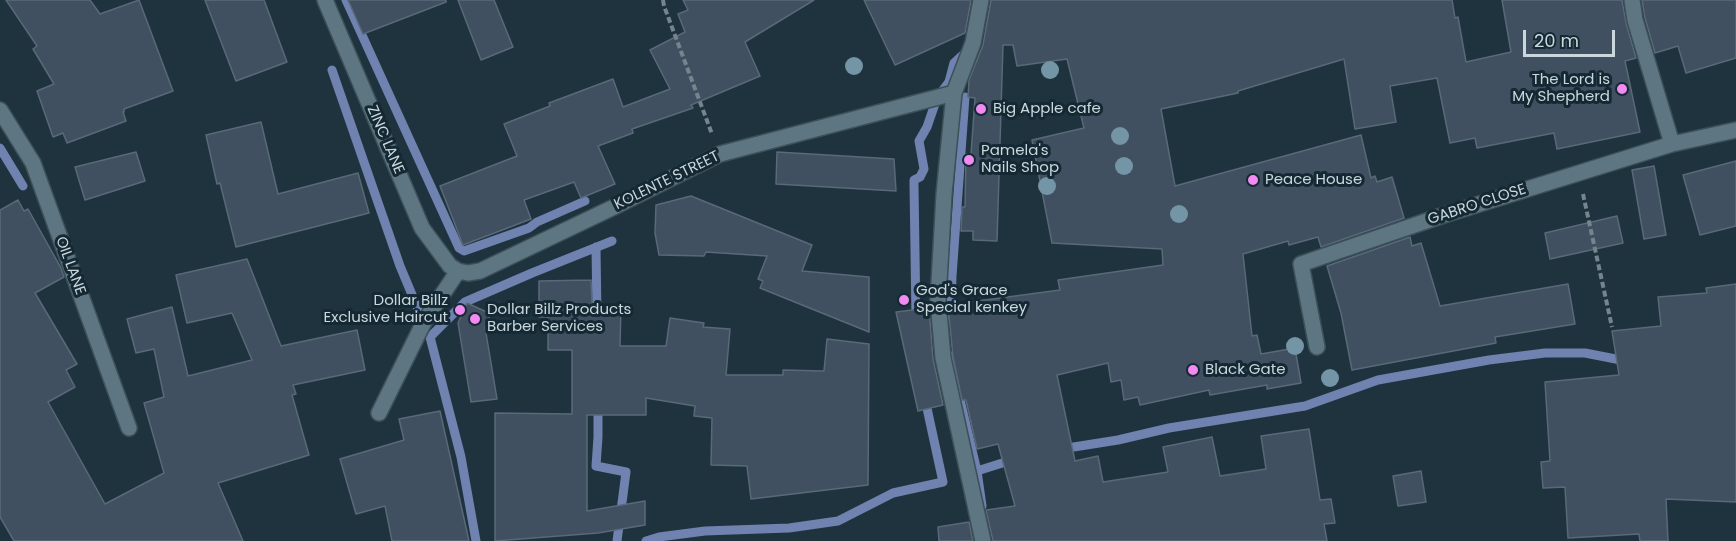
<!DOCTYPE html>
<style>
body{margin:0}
#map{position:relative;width:1736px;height:541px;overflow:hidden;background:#1e333d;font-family:Poppins,sans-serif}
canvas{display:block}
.scale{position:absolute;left:1523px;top:30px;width:92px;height:27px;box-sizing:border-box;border:3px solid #cad7dd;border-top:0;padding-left:8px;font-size:18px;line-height:21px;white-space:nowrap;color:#cad7dd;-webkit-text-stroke:4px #142933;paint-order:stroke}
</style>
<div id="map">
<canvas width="1736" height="541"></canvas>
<div class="scale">20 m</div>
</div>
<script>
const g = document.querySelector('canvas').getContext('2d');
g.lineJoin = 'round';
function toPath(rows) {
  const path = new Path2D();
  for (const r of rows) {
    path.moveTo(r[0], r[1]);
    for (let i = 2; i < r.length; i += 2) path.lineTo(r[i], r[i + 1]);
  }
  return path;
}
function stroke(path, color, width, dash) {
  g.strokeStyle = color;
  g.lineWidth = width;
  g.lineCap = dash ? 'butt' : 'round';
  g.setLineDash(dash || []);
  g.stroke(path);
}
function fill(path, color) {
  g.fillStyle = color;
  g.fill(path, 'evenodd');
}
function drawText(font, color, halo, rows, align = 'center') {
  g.font = font + ' Poppins,sans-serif';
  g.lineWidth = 6;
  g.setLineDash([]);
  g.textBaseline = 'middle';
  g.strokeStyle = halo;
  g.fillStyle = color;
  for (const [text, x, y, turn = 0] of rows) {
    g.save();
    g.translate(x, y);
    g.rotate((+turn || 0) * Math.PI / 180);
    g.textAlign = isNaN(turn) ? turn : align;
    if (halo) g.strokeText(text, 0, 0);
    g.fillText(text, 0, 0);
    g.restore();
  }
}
const stream = toPath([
 [346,0,459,248,464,251,529,228,537,222,585,201],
 [332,70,400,266,418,309],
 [0,148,23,186],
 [596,247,597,317],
 [951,317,952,276,965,97],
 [916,320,914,185,914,180,920,177,924,169,919,141,927,127,937,98,949,82,954,63,968,50],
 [954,355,956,383,977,471,982,506],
 [598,403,598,437,596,466,626,472,617,541],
 [1061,449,1118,440,1169,428,1305,406,1378,380,1489,360,1545,353,1585,353,1626,361],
 [977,471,1015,459],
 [476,541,461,457,430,337,465,302,532,273,612,241],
 [646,541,659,537,705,531,789,528,838,521,893,493,943,482,925,399]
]);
const building = toPath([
 [6,0,90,0,100,14,139,0,173,91,124,109,124,112,123,112,126,121,67,143,63,133,53,137,37,91,54,84,33,49,37,46,6,0],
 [205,0,264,0,287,62,236,81,205,0],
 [348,0,446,0,446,2,363,34,348,0],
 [458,0,494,0,513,47,481,60,458,0],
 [683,0,814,0,745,42,760,76,691,105,693,108,632,129,633,133,598,146,615,184,581,198,574,182,524,200,531,219,463,245,440,186,517,156,504,124,550,106,549,103,613,79,623,107,670,89,650,50,685,32,678,14,688,10,683,0],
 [864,0,971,0,965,33,895,65,864,0],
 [991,0,1452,0,1455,18,1458,17,1466,62,1511,52,1502,0,1622,0,1626,23,1636,58,1625,61,1640,132,1557,149,1554,133,1477,148,1475,138,1450,143,1437,78,1390,86,1396,122,1355,129,1344,59,1238,91,1238,93,1161,109,1175,186,1361,135,1371,178,1375,176,1377,182,1392,177,1404,218,1321,247,1318,237,1289,245,1288,241,1243,254,1252,336,1257,335,1261,354,1295,348,1301,383,1267,389,1267,385,1210,395,1209,390,1140,405,1138,397,1124,400,1121,380,1111,382,1108,363,1057,375,1075,461,1098,456,1103,482,1168,472,1163,447,1212,437,1220,476,1266,469,1261,436,1309,429,1320,500,1331,499,1335,523,1324,524,1327,541,993,541,986,510,1015,506,998,444,977,449,966,400,962,400,953,357,948,305,1060,290,1058,280,1163,265,1162,249,1052,243,1032,140,1084,128,1067,59,1017,66,1013,45,1003,45,997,241,973,240,973,231,961,231,962,207,965,207,966,154,971,154,975,98,968,97,969,80,983,45,991,0],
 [1642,0,1736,0,1736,58,1686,73,1678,46,1655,53,1645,18,1642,0],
 [261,122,278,194,358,173,369,213,236,247,220,183,217,184,206,135,261,122],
 [136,152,145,181,85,200,75,167,136,152],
 [777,152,894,159,896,191,776,184,777,152],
 [1736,161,1736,226,1700,235,1683,175,1736,161],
 [1654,166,1666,235,1644,239,1632,170,1654,166],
 [691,196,812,245,802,271,869,277,869,332,760,288,763,281,758,279,767,256,706,252,704,256,659,255,655,233,656,205,691,196],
 [18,200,24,211,28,209,61,268,64,277,35,293,77,364,66,370,75,387,48,402,105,504,164,473,144,403,164,397,154,349,136,353,127,319,172,307,188,376,252,360,232,313,187,323,176,275,247,259,281,346,357,330,365,370,293,385,296,394,292,395,309,455,218,483,243,541,14,541,0,517,0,210,18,200],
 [1617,216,1623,243,1550,259,1545,233,1617,216],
 [1410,237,1412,246,1421,243,1440,306,1568,284,1575,324,1495,337,1496,343,1352,370,1341,313,1327,266,1410,237],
 [591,280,592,305,621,306,620,346,666,346,670,318,704,323,703,327,730,329,726,375,783,375,783,370,824,371,827,339,869,344,868,485,751,499,747,466,711,465,712,418,694,416,695,406,646,398,646,415,587,415,587,511,645,501,645,525,598,533,495,541,495,413,572,414,572,350,548,350,548,317,539,317,539,281,591,280],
 [1736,284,1736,502,1666,499,1668,541,1640,541,1639,534,1568,538,1565,487,1543,488,1541,462,1550,461,1545,382,1619,375,1612,331,1661,326,1658,297,1707,293,1706,288,1736,284],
 [467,303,491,314,485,327,497,399,471,402,458,323,467,303],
 [929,308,933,359,943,405,918,411,896,312,929,308],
 [440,411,469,541,392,541,385,506,356,514,340,459,404,440,399,419,440,411],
 [1421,471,1426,502,1398,506,1393,476,1421,471],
 [969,522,973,541,939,541,938,527,969,522]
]);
const path = toPath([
 [663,0,664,6,712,134],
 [1583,194,1612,327]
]);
const minor = toPath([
 [325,0,422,228,450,266,458,271,468,273,480,271,614,207,720,154,954,93],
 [981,0,973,43,954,93,944,194,938,301,943,358,983,541],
 [1632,0,1635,20,1672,144],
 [0,110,33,163,129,428],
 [1317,347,1301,264,1444,215,1672,144,1736,130],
 [379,413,424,322,458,271]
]);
const trees = [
 [854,66],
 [1050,70],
 [1120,136],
 [1124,166],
 [1047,186],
 [1179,214],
 [1295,346],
 [1330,378]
];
const markers = [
 [1622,89,6,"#f38af2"],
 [981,109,6,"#f38af2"],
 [969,160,6,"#f38af2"],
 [1253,180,6,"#f38af2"],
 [904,300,6,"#f38af2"],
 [460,310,6,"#f38af2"],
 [475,319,6,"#f38af2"],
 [1193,370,6,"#f38af2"]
];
const poiNames = [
 ["The Lord is",1610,80,"right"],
 ["My Shepherd",1610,97,"right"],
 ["Big Apple cafe",993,109],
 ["Pamela's",981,151],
 ["Nails Shop",981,168],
 ["Peace House",1265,180],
 ["God's Grace",916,291],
 ["Special kenkey",916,308],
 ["Dollar Billz",448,301,"right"],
 ["Exclusive Haircut",448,318,"right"],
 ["Dollar Billz Products",487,310],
 ["Barber Services",487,327],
 ["Black Gate",1205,370]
];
const streetNames = [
 ["ZINC LANE",385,140,67],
 ["KOLENTE STREET",667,181,-26],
 ["GABRO CLOSE",1477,205,-18],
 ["OIL LANE",70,266,70]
];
stroke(stream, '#6f82b0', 9);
fill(building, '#405060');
stroke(building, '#596979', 1.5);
stroke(minor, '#3c5058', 18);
stroke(path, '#74858d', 4, [6, 3]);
stroke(minor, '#5e7681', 15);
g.fillStyle = '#7395a6';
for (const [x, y] of trees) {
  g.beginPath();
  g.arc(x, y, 9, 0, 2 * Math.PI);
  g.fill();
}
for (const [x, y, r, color] of markers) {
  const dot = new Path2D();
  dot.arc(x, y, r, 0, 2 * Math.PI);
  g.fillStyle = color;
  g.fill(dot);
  stroke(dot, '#142933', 2);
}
drawText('15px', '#cad7dd', '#142933', poiNames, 'left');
drawText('15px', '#cad7dd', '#142933', streetNames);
</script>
